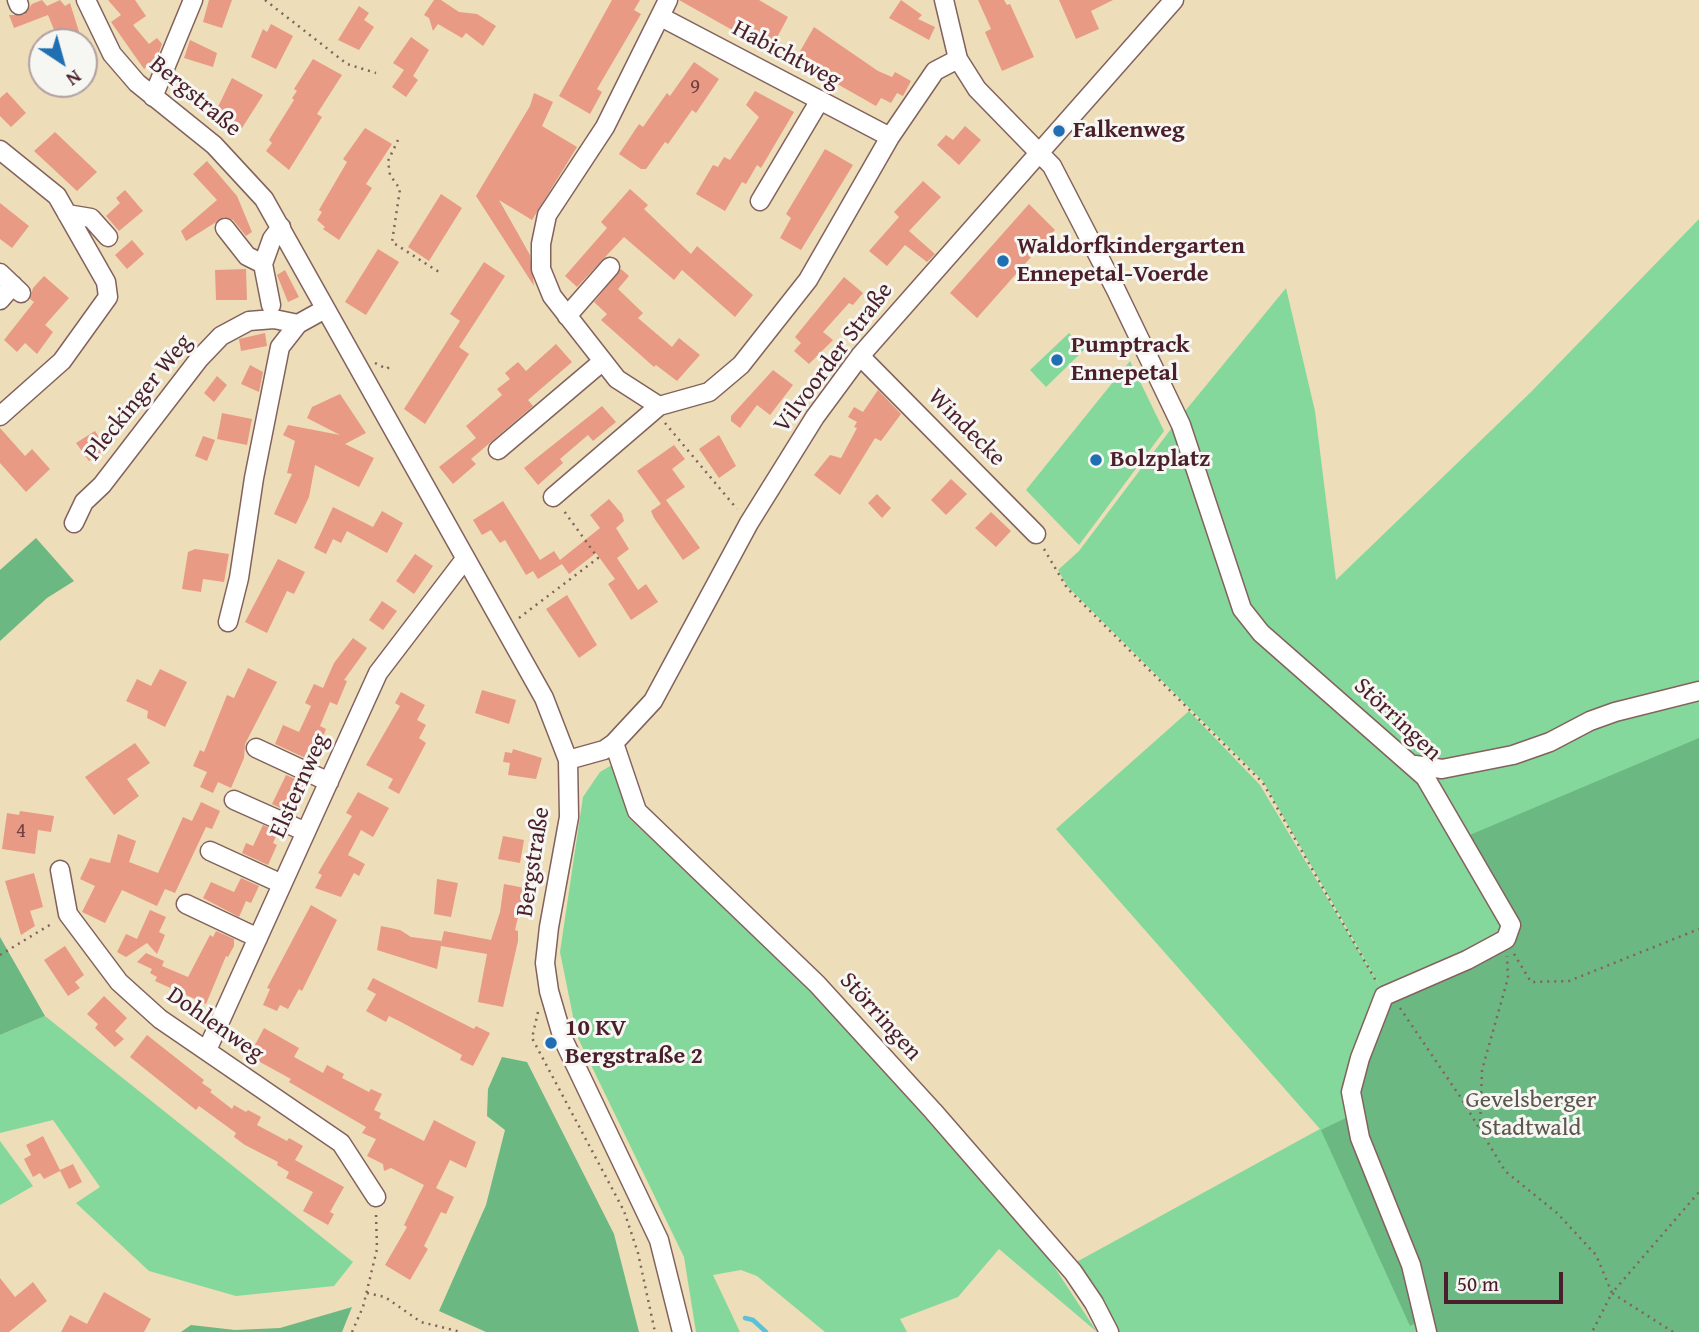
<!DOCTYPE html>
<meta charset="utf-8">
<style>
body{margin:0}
#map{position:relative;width:1699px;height:1332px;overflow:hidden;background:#edddb9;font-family:"Gentium Book Plus",serif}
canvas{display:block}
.north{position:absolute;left:28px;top:28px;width:70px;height:70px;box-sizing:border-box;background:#f6f6f2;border:2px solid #b1a0a2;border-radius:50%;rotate:144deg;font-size:19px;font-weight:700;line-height:28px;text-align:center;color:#4a1f2b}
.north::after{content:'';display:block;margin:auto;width:24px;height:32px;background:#1f6fb2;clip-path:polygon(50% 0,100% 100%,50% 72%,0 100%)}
.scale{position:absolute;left:1444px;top:1272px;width:119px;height:32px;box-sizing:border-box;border:4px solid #4a1f2b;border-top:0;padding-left:9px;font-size:21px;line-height:24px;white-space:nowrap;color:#4a1f2b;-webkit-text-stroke:5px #f6f6f2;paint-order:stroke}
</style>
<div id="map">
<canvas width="1699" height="1332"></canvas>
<div class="north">N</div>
<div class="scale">50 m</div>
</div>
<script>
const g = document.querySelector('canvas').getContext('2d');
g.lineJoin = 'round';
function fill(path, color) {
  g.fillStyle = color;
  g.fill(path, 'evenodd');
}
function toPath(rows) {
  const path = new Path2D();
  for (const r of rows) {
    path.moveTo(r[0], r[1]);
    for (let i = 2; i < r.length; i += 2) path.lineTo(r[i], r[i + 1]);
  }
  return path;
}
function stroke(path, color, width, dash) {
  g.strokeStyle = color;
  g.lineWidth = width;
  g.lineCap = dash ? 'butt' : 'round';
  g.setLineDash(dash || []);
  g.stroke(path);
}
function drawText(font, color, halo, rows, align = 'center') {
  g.font = font + ' "Gentium Book Plus",serif';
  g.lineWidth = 6;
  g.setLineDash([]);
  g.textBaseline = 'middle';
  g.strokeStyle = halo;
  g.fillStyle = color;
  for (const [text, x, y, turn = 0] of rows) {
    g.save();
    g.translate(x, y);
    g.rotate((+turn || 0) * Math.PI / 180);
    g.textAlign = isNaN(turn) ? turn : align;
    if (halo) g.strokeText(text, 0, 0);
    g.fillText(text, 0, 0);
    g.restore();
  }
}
const green = toPath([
 [1699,219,1699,688,1469,763,1419,761,1251,616,1181,416,1286,288,1315,411,1336,580,1531,392],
 [1069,333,1085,349,1046,387,1030,370],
 [1130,361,1164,431,1079,545,1026,490],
 [1177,421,1240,611,1413,767,1465,837,1422,769,1442,772,1699,693,1699,1332,1431,1283,1411,1325,1423,1319,1426,1332,1111,1332,1069,1266,1320,1129,1056,829,1189,711,1260,785,1385,995,1263,781,1068,587,1058,570,1079,551],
 [612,765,629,818,813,990,1049,1259,1097,1332,999,1249,958,1297,900,1319,907,1332,825,1332,757,1276,741,1270,713,1275,740,1332,696,1332,684,1257,577,1036,560,952,583,797,600,772],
 [45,1016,353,1262,334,1286,236,1296,149,1271,76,1203,100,1187,53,1120,0,1133,0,1035],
 [0,1141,33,1186,0,1205]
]);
const forest = toPath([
 [36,538,74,581,47,598,0,641,0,570],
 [1699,738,1699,1332,1429,1332,1425,1318,1410,1326,1321,1130,1356,1113,1352,1092,1385,997,1466,961,1512,925,1465,837],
 [0,937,45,1016,0,1035],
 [502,1057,527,1062,614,1234,639,1332,486,1332,439,1311,486,1205,505,1130,487,1116,488,1089],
 [352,1307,342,1332,181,1332,191,1325,235,1330,280,1328]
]);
const stream = toPath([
 [745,1318,753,1320,766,1332]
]);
const building = toPath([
 [42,0,47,6,60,0,65,6,70,3,81,38,59,42,48,15,14,28,9,15,24,15,32,4],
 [108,0,135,0,146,16,133,25,149,44,157,38,162,44,157,58,144,69,111,22,121,15],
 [209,0,232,0,222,28,203,22],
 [434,0,441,0,459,12,477,14,496,26,483,46,466,33,462,38,438,24,433,31,429,18,424,15],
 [612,0,640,0,634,10,641,14,597,89,602,92,590,114,559,96],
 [679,0,759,0,788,17,773,45,738,25,734,31],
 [901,0,922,15,918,19,935,27,929,40,889,18],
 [978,0,1004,0,1007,5,1010,4,1034,57,1002,71,985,32,991,29],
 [1059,0,1113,0,1091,11,1099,29,1076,39],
 [359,6,369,13,364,20,374,27,359,50,338,40],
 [271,24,293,36,276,69,251,57,263,29,267,32],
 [814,27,878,71,892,77,895,72,911,81,903,96,897,93,891,103,881,98,876,106,795,60],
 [411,37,429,50,413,76,418,80,406,97,392,87,404,70,393,63],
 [190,40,217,53,213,67,184,58],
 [313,59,342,75,317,114,322,117,289,170,266,151,272,143,269,140,294,100,292,98,297,91,294,89],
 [694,62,719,79,696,113,692,110,668,144,665,142,646,169,641,169,619,154,639,124,643,127,667,93,670,96],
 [232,78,263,95,242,128,232,130,217,123,213,117],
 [755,91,794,112,761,168,757,165,746,184,742,182,725,211,696,194,713,165,718,167,724,157,730,160,759,117,746,105],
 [7,92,26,113,11,127,0,116,0,98],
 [534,93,553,102,542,126,577,147,532,220,499,200,530,255,534,286,476,196,530,106],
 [965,126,981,140,959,165,937,145,946,135,953,140],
 [365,128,392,144,366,184,372,188,339,240,323,229,325,227,317,220,322,212,319,210,347,162,343,159],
 [55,132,97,172,77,191,34,151],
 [825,149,853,165,801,250,780,238,791,218,786,214],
 [207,161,237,196,252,232,246,236,233,220,224,217,186,241,181,231,217,200,193,174],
 [923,181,941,197,909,231,935,254,927,262,905,245,887,266,869,251,899,217,894,212],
 [630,189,648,205,644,209,691,254,697,246,753,295,735,317,682,270,674,280,624,237,577,287,565,276,607,228,601,222],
 [125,190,143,211,119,231,106,216,120,203,116,198],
 [441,194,462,208,429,261,408,247],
 [0,203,29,226,12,248,0,239],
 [1029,204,1055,230,977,318,950,293],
 [132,240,144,254,127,269,115,255],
 [378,249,399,262,366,315,345,302],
 [484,262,505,276,459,347,469,354,425,424,404,409,460,321,450,314],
 [246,269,247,300,216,300,215,270],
 [621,269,629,276,618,289,643,313,638,318,672,347,679,338,700,355,677,381,656,365,654,367,601,320,607,314,594,302],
 [285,270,299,297,288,302,277,275],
 [44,276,69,298,45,325,53,332,37,354,25,343,17,352,4,340,34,302,30,299,33,288],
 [844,277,863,293,853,305,849,303,823,332,833,340,809,364,794,351,801,343,795,337],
 [265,333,267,346,241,351,239,339],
 [556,344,572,362,528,400,533,406,471,459,476,464,453,484,439,467,476,438,466,426,502,395,497,389,510,379,505,373,518,362,526,371],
 [250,365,263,372,259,392,241,384],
 [773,370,793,385,770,415,757,405,740,428,731,421,731,416],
 [217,376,227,385,214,402,204,393],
 [878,390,901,414,881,441,875,438,840,495,814,475,830,455,841,458,857,428,854,427,857,422,848,417,854,407,863,412],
 [340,394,366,433,345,444,374,458,359,487,315,465,309,497,296,524,274,514,292,474,287,473,295,441,283,435,288,425,340,435,307,418,312,407],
 [602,406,616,422,593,441,588,435,560,459,563,463,538,485,524,468],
 [222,413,252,419,247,445,217,439],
 [0,428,25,456,32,449,50,469,26,492,0,463],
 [95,431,107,449,89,461,76,443],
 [719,435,736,466,719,478,699,449],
 [203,436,215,440,207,461,195,456],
 [674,445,685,459,672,469,685,487,666,500,700,548,683,560,654,518,651,511,661,504,637,471],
 [951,479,967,494,946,515,931,500],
 [877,494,891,508,882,518,868,503],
 [609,499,622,514,624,521,616,528,629,549,617,558,638,590,646,584,658,602,631,620,608,584,615,579,596,553,569,574,562,564,538,579,533,571,526,575,505,540,500,543,491,530,482,535,473,520,503,501,540,560,554,551,560,560,600,528,590,515],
 [333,507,373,527,382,511,403,523,387,553,347,531,341,543,333,539,326,554,314,548],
 [991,512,1011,531,996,547,975,528],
 [195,549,229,554,224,582,203,579,201,592,182,589,188,552],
 [415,554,433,566,414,594,396,581],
 [278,559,305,572,294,594,287,591,267,633,245,622],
 [567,595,597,645,579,658,546,609],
 [382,601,397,611,383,630,369,620],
 [353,638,367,648,344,680,347,681,337,705,330,702,320,726,326,729,314,762,275,744,283,725,299,732,311,706,305,703,314,684,323,688,334,663],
 [248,668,277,682,245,744,244,758,231,788,218,782,213,793,200,787,207,772,193,766,200,750,204,752,227,695,234,698],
 [160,669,187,682,165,727,147,718,148,711,126,701,137,679,151,686],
 [482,690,516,700,509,724,475,713],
 [401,692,425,705,417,720,426,725,419,738,426,743,399,794,388,788,393,779,366,765,400,706,395,703],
 [135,743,150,763,127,779,139,796,114,815,85,777],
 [513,749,542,758,536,779,508,775,510,763,503,762,505,752,512,753],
 [286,775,305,783,291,813,272,804],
 [358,792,389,808,373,837,361,830,348,855,365,864,359,876,354,873,341,897,315,888,322,875,318,873,352,816,346,813],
 [201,802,220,811,212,829,206,827,175,893,165,889,157,906,122,890,105,923,82,912,95,886,80,879,90,858,110,863,118,834,136,841,129,862,158,873,183,817,192,821],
 [20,811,54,816,51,832,38,830,35,854,2,849,7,813,19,815],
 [263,825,278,832,273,843,277,845,268,865,242,853,246,843,253,846],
 [503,836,524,840,520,863,498,859],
 [34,873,43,907,30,911,35,926,21,935,5,881],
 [241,878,259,886,251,903,246,901,239,917,203,898,211,882,234,892],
 [437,879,458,883,451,917,434,914],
 [504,884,525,888,515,930,518,931,518,941,503,1007,478,1002,487,954,441,946,437,969,377,950,381,926,400,930,411,937,442,941,441,943,444,931,491,940,500,912],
 [311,905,337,920,302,991,299,989,288,1009,280,1005,277,1011,263,1005,270,989,267,988],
 [150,910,166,917,159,932,165,935,157,954,147,943,126,957,117,952,126,934,137,939],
 [216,931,234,939,234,946,228,957,226,956,206,1004,155,981,157,977,150,973,152,969,137,962,146,953,164,961,162,966,188,977,210,935,213,937],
 [65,946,84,975,75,982,80,988,68,996,44,960],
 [373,978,474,1029,476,1026,490,1033,473,1066,460,1060,462,1055,401,1022,389,1016,386,1022,366,1011,376,994,367,989],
 [104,996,127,1018,115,1031,124,1039,115,1047,95,1028,98,1024,87,1014],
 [264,1028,299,1048,294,1057,323,1073,327,1065,344,1074,342,1078,369,1092,371,1089,382,1094,374,1110,381,1113,379,1118,424,1141,434,1120,476,1142,466,1168,450,1160,436,1188,454,1197,446,1214,441,1212,424,1246,428,1249,410,1280,385,1265,407,1227,404,1225,424,1185,391,1168,384,1171,383,1164,367,1156,376,1139,362,1133,366,1127,289,1082,291,1079,249,1056],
 [147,1035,204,1080,202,1083,212,1090,210,1092,232,1109,234,1105,246,1112,248,1110,261,1117,257,1125,287,1141,289,1138,303,1146,295,1160,344,1187,330,1212,334,1214,328,1225,303,1211,313,1192,286,1178,289,1172,277,1165,278,1162,245,1145,234,1137,236,1133,199,1106,196,1110,130,1057],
 [43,1136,60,1170,73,1164,82,1182,69,1189,60,1171,44,1179,40,1173,33,1177,24,1159,31,1155,26,1145],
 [0,1278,15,1297,33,1282,47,1301,9,1332,0,1332],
 [104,1292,151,1319,144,1332,61,1332,70,1315,87,1324]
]);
const path = toPath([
 [265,0,347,64,376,73],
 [398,140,388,161,390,175,400,189,392,242,439,272],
 [375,363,387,369,392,364],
 [665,423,737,509],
 [1044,549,1067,588,1263,783,1376,981],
 [519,618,598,558,564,511],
 [1514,954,1531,982,1569,981,1699,929],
 [0,955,53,923],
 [1400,1008,1461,1098,1505,1171,1557,1213,1596,1255,1612,1293,1592,1332],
 [538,1012,532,1038,624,1211,638,1253,655,1332],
 [1480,1128,1482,1070,1508,978,1507,956],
 [367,1293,385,1297,421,1322,461,1332],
 [352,1332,363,1307,377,1249,376,1214],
 [1673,1332,1612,1293,1699,1192]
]);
const minor = toPath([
 [17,0,19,5],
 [86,0,112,54,137,83,214,145,264,199,544,698,568,760,569,817,549,927,545,963,549,991,563,1039,659,1240,682,1332],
 [668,0,605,127,547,215,541,244,541,269,552,296,617,379,659,406,709,392,741,365,808,280,890,137,935,71,958,59],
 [944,0,958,59,977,89,1052,166,1116,290,1181,425,1242,609,1261,633,1425,777,1511,925,1506,939,1467,960,1384,996,1360,1058,1351,1092,1360,1138,1411,1265,1427,1332],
 [661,17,890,137],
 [153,97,193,0],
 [0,150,57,196,106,282,108,297,62,361,0,416],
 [760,201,820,100],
 [67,214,91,218,108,237],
 [225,228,247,256,263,264],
 [0,273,21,293],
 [0,300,13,285],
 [271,305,263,264,272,239,281,227],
 [567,316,610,267],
 [860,356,1036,534],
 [498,450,603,361],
 [553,497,659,406],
 [74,523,84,502,102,485,199,359,221,336,249,321,274,319,298,324],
 [228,622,239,578,254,478,280,347,298,324,325,309],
 [614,743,637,811,817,984,933,1111,1073,1272,1094,1303,1109,1332],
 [256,748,329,782],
 [568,760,604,750,614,743,653,701,749,523,815,417,860,356,1174,0],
 [1415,765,1442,769,1513,755,1550,742,1590,721,1615,712,1699,691],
 [234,800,306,832],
 [210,851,282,884],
 [60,870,68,914,119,982,160,1019,341,1143,376,1197],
 [186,904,258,938],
 [207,1050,378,673,465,559]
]);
const markers = [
 [1059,131,7,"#1f6fb2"],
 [1003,261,7,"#1f6fb2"],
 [1057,360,7,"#1f6fb2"],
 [1096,460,7,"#1f6fb2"],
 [551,1043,7,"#1f6fb2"]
];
const numberNames = [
 ["9",695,88],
 ["4",21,832]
];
const streetNames = [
 ["Habichtweg",786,55,28],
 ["Bergstraße",195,97,40],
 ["Vilvoorder Straße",834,358,-53],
 ["Pleckinger Weg",139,398,-51],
 ["Windecke",966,428,45],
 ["Störringen",1397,720,43],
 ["Elsternweg",300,786,-66],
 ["Bergstraße",534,862,-81],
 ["Störringen",880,1017,48],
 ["Dohlenweg",215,1025,35]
];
const poiNames = [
 ["Falkenweg",1073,131],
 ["Waldorfkindergarten",1017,247],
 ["Ennepetal-Voerde",1017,275],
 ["Pumptrack",1071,346],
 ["Ennepetal",1071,374],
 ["Bolzplatz",1110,460],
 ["10 KV",565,1029],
 ["Bergstraße 2",565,1057]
];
const parkNames = [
 ["Gevelsberger",1531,1101],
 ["Stadtwald",1531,1129]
];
fill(green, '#84d89b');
fill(forest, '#6bb883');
stroke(stream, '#5ac1d7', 4.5);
fill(building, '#e89a85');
stroke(minor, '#83625d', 21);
stroke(path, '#83625d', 2.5, [2, 5]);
stroke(minor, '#fff', 18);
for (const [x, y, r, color] of markers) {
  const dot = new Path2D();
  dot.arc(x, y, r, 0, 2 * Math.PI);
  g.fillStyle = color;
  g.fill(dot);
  stroke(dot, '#f6f6f2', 2.5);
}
drawText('21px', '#723e42', null, numberNames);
drawText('24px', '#4a1f2b', '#f6f6f2', streetNames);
drawText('bold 24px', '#4a1f2b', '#f6f6f2', poiNames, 'left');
drawText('24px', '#5b564d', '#f6f6f2', parkNames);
</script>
